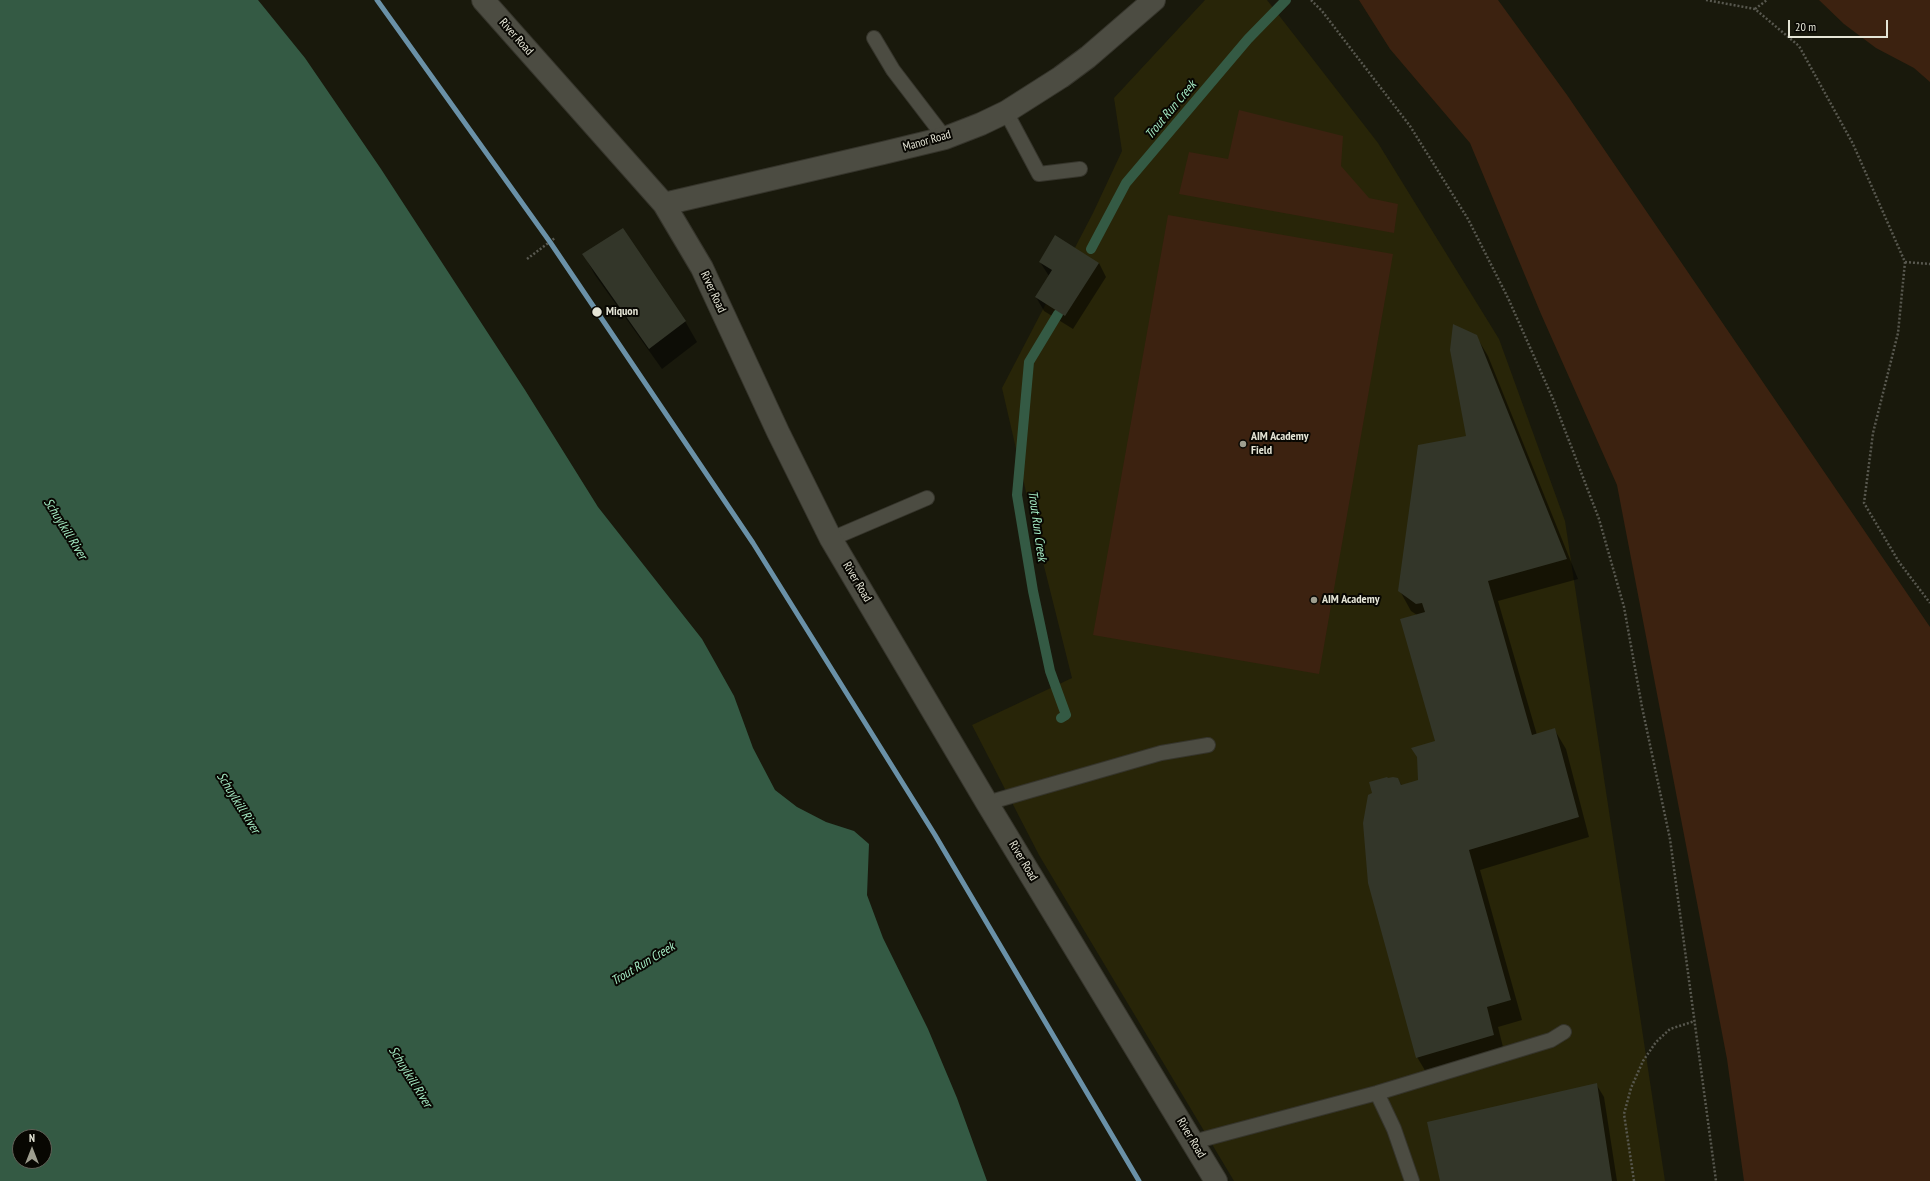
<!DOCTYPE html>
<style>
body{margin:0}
#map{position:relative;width:1930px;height:1181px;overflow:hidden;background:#19190c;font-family:"PT Sans Narrow",sans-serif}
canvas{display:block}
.north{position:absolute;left:12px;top:1129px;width:40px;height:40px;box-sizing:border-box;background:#080702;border:1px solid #606057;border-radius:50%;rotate:0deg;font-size:11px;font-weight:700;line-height:16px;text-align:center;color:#e5e5d6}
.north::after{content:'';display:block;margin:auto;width:14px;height:18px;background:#9e9e8f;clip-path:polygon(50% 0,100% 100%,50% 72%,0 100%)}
.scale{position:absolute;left:1788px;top:20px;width:100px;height:18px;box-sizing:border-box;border:2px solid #e5e5d6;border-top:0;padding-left:5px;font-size:12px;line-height:14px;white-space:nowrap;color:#e5e5d6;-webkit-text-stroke:3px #080702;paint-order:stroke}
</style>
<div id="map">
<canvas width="1930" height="1181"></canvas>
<div class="north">N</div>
<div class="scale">20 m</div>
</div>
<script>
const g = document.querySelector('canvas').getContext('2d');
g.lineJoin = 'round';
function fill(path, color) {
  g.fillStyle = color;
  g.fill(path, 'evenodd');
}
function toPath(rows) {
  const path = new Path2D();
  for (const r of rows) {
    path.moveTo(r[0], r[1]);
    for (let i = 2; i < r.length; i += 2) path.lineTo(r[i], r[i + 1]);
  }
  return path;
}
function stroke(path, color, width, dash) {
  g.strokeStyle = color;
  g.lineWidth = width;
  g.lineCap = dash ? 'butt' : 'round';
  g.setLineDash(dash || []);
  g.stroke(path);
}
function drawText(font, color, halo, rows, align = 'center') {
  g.font = font + ' "PT Sans Narrow",sans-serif';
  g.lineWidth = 4;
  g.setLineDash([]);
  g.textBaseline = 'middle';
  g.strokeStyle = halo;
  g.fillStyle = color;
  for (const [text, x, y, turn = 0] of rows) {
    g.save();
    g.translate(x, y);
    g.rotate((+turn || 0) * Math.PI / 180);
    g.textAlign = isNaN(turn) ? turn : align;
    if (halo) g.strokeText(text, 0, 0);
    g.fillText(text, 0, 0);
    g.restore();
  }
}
const built = toPath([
 [1205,0,1267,0,1378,143,1499,339,1565,521,1665,1181,1234,1181,1039,855,972,725,1072,678,1032,518,1002,388,1093,213,1122,151,1114,98]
]);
const green = toPath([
 [1359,0,1498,0,1567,95,1930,627,1930,1181,1744,1181,1727,1059,1617,485,1541,314,1470,143,1390,49],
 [1819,0,1930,0,1930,82,1914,68,1876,48,1844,24],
 [1239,110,1343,136,1341,166,1369,198,1398,204,1394,233,1179,194,1189,152,1228,159],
 [1168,215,1393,254,1319,674,1093,635]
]);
const water = toPath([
 [0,0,258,0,305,58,381,169,525,390,598,507,702,639,734,696,753,748,775,790,797,807,826,822,854,831,869,844,867,895,883,938,928,1029,957,1098,987,1181,0,1181],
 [20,1137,44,1137,44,1161,20,1161]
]);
const shadow = toPath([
 [584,255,685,321,697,342,662,369,595,275],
 [1040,262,1099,263,1106,277,1073,329,1044,311,1036,297,1049,276],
 [1476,336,1488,356,1578,579,1498,601,1537,735,1554,729,1566,749,1589,837,1480,870,1522,1020,1498,1027,1505,1055,1429,1077,1417,1057,1398,779,1402,786,1419,781,1436,742,1417,615,1411,611,1400,591,1467,437],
 [1596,1084,1604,1097,1617,1181,1441,1181]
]);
const stream = toPath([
 [1091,249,1126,183,1248,39,1286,0],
 [1058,314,1029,362,1017,495,1033,591,1050,671,1066,715,1061,718]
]);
const building = toPath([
 [623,228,686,321,649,349,582,254],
 [1055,235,1099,263,1065,316,1035,297,1052,270,1039,262],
 [1453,324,1477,335,1567,559,1488,581,1532,735,1555,728,1579,817,1469,850,1511,1000,1487,1007,1494,1035,1416,1058,1368,883,1363,823,1368,795,1372,793,1369,782,1387,777,1388,778,1393,777,1398,778,1401,785,1418,780,1417,757,1411,748,1435,741,1400,619,1425,612,1422,603,1416,604,1398,591,1418,445,1466,436,1450,350],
 [1597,1083,1612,1181,1440,1181,1427,1122]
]);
const path = toPath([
 [1311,0,1322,11,1410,126,1468,219,1508,298,1553,399,1599,519,1624,607,1642,707,1670,839,1716,1181],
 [1706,0,1755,9,1799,46,1853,144,1905,262,1898,333,1873,433,1864,503,1899,562,1930,603],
 [1755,9,1767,0],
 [527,259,555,238],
 [1905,262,1930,264],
 [1634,1181,1624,1114,1631,1088,1643,1061,1656,1042,1670,1029,1695,1021]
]);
const lane = toPath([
 [874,38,893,70,945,138],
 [1006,112,1039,174,1080,169],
 [831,539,927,498],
 [987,803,1161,753,1208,745],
 [1377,1093,1394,1129,1412,1181],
 [1193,1142,1377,1093,1551,1040,1564,1032]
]);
const street = toPath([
 [483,0,664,204,702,268,778,432,831,539,987,803,1216,1181],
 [664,204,883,153,945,138,981,124,1006,112,1061,77,1088,57,1154,0]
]);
const rail1 = toPath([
 [377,0,550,242,753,543,935,835,1139,1181]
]);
const markers = [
 [597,312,5.5,"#e5e5d6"],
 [1243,444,4,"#9e9e8f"],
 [1314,600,4,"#9e9e8f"]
];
const streetNames = [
 ["River Road",516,37,48],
 ["Manor Road",927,141,-16],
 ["River Road",713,292,65],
 ["River Road",857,582,59],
 ["River Road",1023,861,59],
 ["River Road",1191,1138,59]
];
const stopNames = [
 ["Miquon",606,312]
];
const poiNames = [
 ["AIM Academy",1251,437],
 ["Field",1251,451],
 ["AIM Academy",1322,600]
];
const waterNames = [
 ["Trout Run Creek",1171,110,-50],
 ["Trout Run Creek",1037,526,82],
 ["Schuylkill River",65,529,58],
 ["Schuylkill River",238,803,58],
 ["Trout Run Creek",643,964,-31],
 ["Schuylkill River",410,1077,58]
];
fill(built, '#282508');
fill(green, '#3c2210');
fill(water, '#345a44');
fill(shadow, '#0007');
stroke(stream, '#345a44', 10);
fill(building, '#333629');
stroke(lane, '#36352c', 16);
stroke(street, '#36352c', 24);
stroke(path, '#58584f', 2.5, [2, 2]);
stroke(lane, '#4c4c42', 14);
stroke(street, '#4c4c42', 22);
stroke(rail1, '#6a91a8', 5);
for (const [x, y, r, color] of markers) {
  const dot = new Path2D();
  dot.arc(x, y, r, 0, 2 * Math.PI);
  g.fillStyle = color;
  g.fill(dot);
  stroke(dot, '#080702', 1.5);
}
drawText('12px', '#e5e5d6', '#080702', streetNames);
drawText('bold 12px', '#e5e5d6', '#080702', stopNames, 'left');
drawText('bold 12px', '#e5e5d6', '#080702', poiNames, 'left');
drawText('italic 13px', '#a3e9c2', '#080702', waterNames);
</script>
